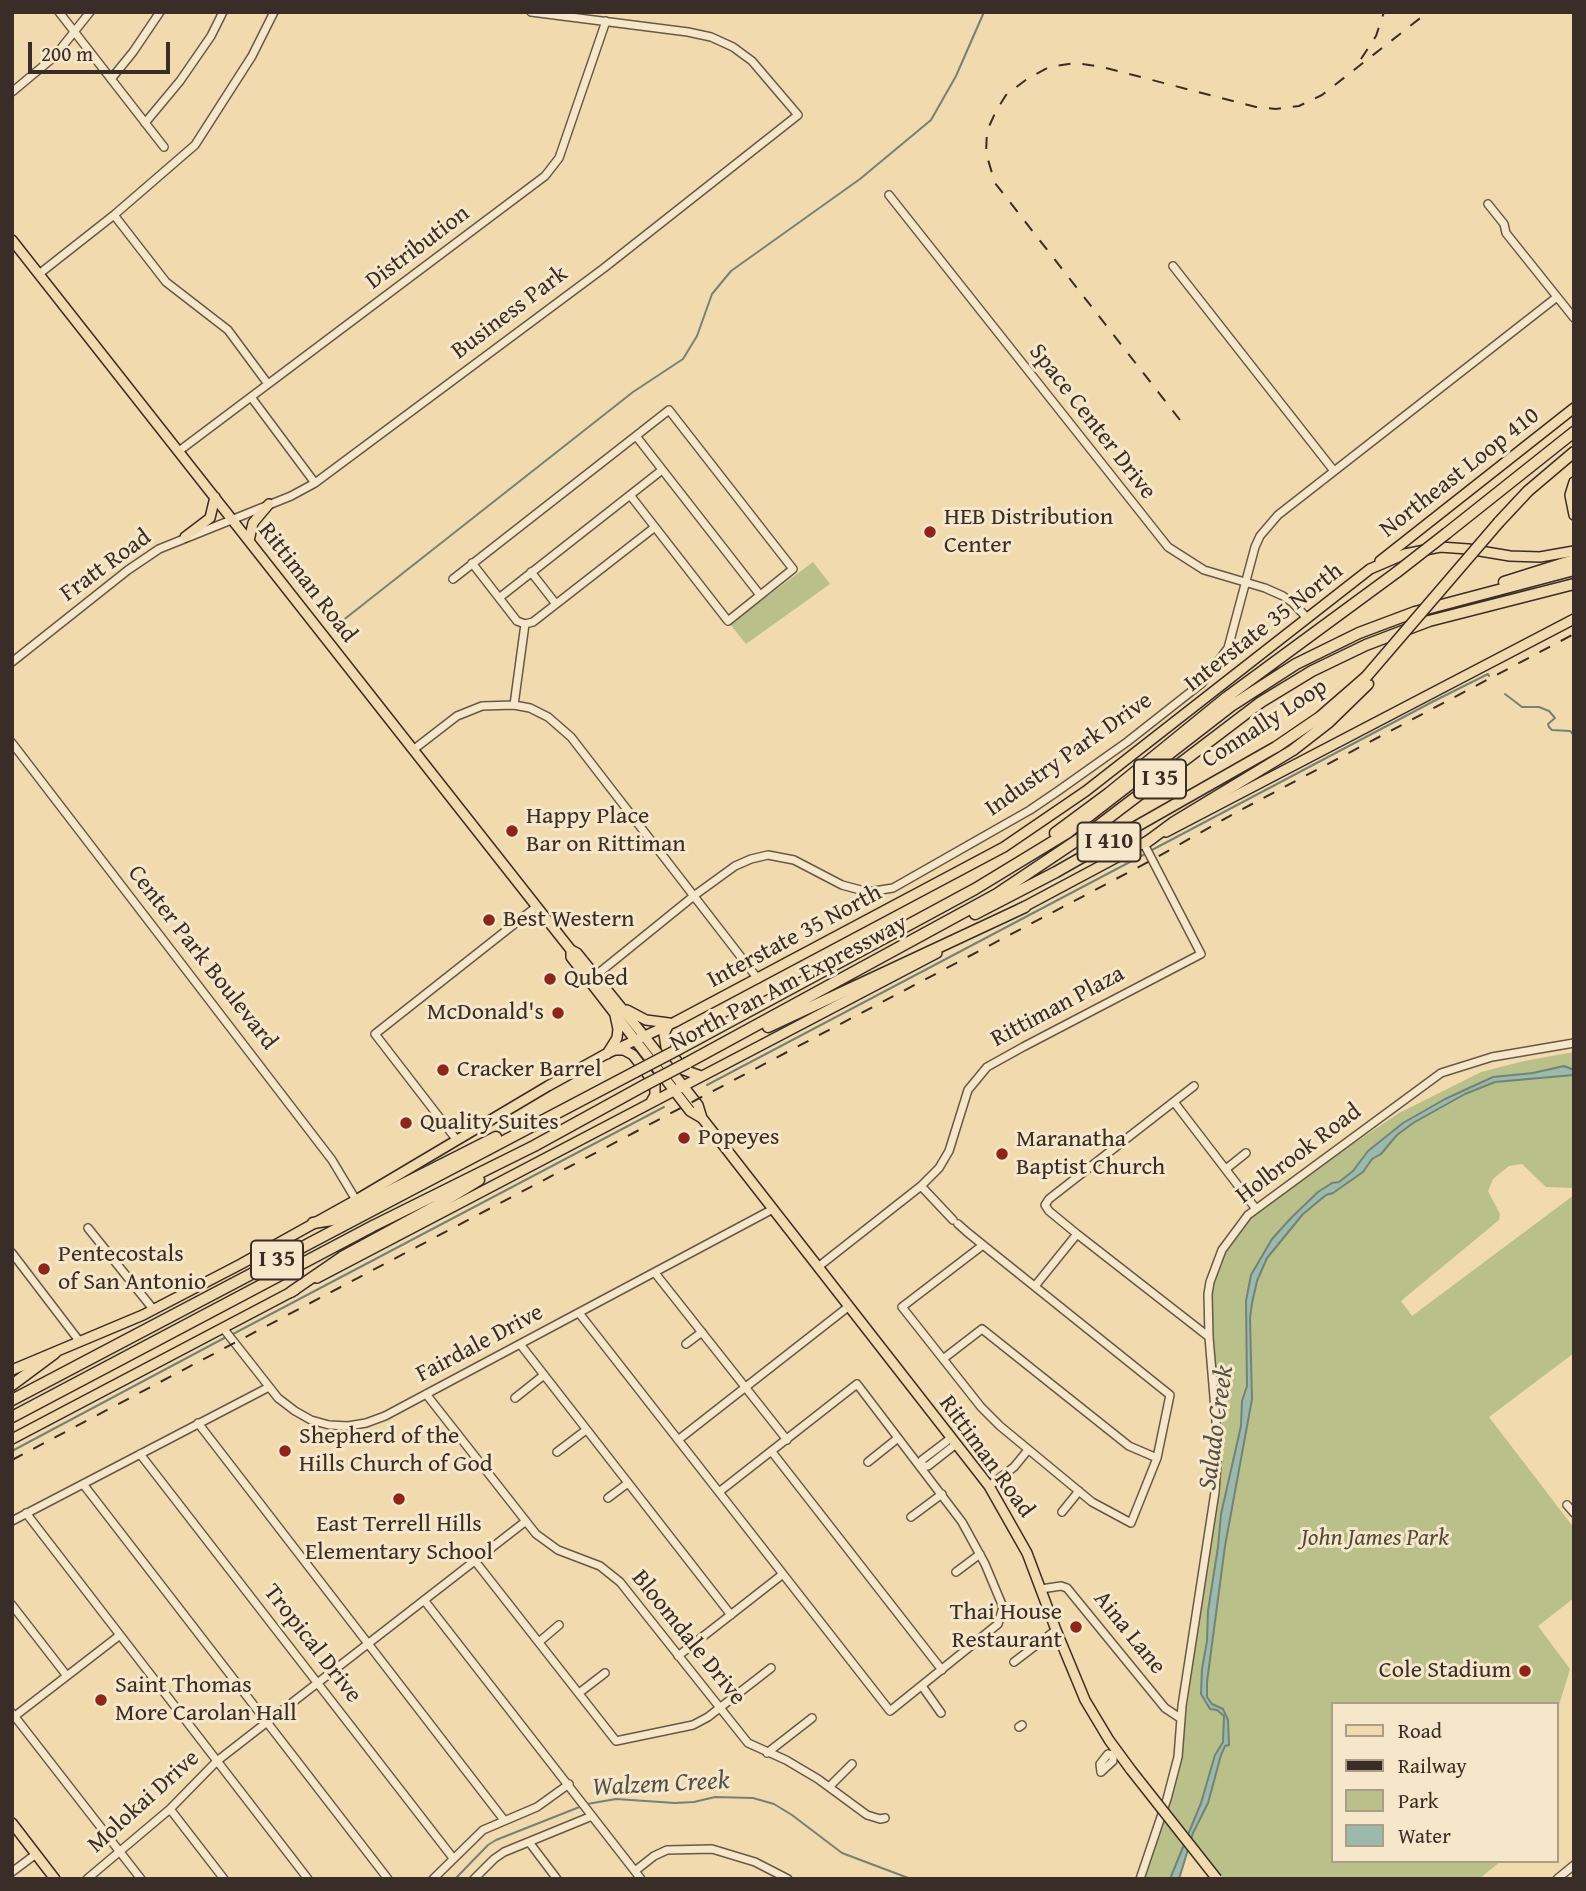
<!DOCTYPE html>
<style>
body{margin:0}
#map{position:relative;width:1586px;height:1891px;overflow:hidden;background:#f1daad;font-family:"Gentium Book Plus",serif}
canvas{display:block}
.frame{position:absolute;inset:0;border:14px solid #3a2d28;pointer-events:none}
.legend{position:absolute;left:1331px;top:1702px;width:228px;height:161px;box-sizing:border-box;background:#f6e7ca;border:2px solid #ab9d89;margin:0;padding:9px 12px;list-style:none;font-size:21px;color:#3a2d28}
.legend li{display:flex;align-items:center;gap:14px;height:35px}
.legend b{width:35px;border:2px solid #ab9d89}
.scale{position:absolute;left:28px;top:42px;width:142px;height:32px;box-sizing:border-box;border:4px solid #3a2d28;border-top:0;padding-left:9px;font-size:21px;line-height:24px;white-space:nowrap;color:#3a2d28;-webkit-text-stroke:5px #f6e7ca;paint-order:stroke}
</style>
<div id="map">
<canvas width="1586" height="1891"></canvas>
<div class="frame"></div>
<ul class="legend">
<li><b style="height:9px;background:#f1daad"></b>Road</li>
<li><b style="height:9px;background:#3a2d28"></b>Railway</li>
<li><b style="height:19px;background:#b9c08a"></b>Park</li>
<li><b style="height:19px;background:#9bbaac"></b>Water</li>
</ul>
<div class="scale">200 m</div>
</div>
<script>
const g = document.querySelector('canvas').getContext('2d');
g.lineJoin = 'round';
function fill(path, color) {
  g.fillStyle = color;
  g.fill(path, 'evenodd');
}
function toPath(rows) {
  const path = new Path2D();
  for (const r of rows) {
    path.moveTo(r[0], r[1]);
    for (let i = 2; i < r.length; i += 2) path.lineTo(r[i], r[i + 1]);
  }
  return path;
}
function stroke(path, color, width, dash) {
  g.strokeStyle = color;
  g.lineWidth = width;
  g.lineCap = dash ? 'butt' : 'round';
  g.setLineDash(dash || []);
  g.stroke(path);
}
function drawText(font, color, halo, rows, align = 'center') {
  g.font = font + ' "Gentium Book Plus",serif';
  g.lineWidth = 6;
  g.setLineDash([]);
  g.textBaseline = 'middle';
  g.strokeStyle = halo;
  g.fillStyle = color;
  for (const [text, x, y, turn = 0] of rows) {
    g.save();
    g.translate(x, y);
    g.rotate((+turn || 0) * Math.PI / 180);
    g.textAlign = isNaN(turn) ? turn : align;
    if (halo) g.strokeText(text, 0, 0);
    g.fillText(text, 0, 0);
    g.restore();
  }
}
const green = toPath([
 [813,562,830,584,746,644,730,624],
 [1574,1052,1574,1188,1546,1187,1522,1164,1509,1166,1493,1179,1488,1191,1500,1214,1499,1220,1401,1301,1412,1316,1574,1195,1574,1353,1489,1417,1574,1528,1574,1598,1538,1626,1570,1669,1556,1715,1556,1704,1332,1704,1332,1861,1501,1861,1479,1879,1224,1879,1188,1833,1170,1879,1143,1879,1153,1848,1169,1809,1181,1754,1215,1492,1222,1459,1216,1421,1209,1289,1220,1256,1256,1209,1399,1113,1481,1072,1524,1061]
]);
const water = toPath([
 [1564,1066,1574,1070,1574,1075,1495,1082,1465,1094,1413,1123,1397,1135,1381,1154,1372,1159,1363,1172,1333,1193,1326,1195,1303,1214,1267,1258,1257,1281,1252,1303,1250,1318,1252,1399,1225,1546,1207,1682,1207,1697,1212,1704,1223,1709,1228,1720,1229,1745,1225,1746,1221,1755,1208,1803,1193,1833,1179,1879,1170,1879,1201,1803,1215,1755,1223,1742,1224,1716,1217,1710,1210,1709,1201,1694,1202,1669,1207,1641,1208,1611,1218,1547,1221,1514,1241,1426,1242,1401,1247,1386,1246,1301,1251,1275,1272,1239,1291,1218,1318,1192,1332,1183,1339,1182,1353,1171,1368,1151,1403,1123,1445,1099,1493,1077,1533,1073,1564,1066]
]);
const stream = toPath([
 [337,625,633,392,683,359,697,336,712,294,731,271,860,179,931,120,956,76,984,12],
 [1505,694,1522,707,1539,707,1549,711,1555,718,1548,724,1549,727,1552,730,1570,731,1574,735],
 [1150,851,1434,701,1488,674,1489,676],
 [707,1085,1145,854],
 [233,1334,664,1107],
 [12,1451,228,1336],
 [587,1804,616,1799,675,1803,694,1802,715,1797,753,1798,774,1804,792,1815,842,1853,911,1879],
 [455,1879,488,1845,496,1840,582,1806]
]);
const minor = toPath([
 [59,12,164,147],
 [111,79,133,52,160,12],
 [12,92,54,57,90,12],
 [145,123,180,81,211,36,223,12],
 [889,195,1168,547,1204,570,1265,588,1283,596,1293,603,1307,618],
 [1488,204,1504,224,1506,233,1574,318],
 [114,215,166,282,228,330,268,384],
 [1173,266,1334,471],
 [39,274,114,215,195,145,252,56,274,12],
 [251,397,315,483],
 [636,436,760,595],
 [179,451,545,176,559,158,606,21],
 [472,563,517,621,525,624],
 [531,572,556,604],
 [453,579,669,410,793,569,728,621,630,495],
 [499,598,662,470],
 [525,624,533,622,655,527],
 [12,662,128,570,159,549,291,496,315,483,604,268,798,115,752,61,733,47,711,37,688,32,531,12],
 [514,705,525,624],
 [12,743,332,1160,356,1200],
 [413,750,457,716,482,706,514,705,530,708,548,717,571,737,758,979],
 [595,976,695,895,735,866,751,859,768,855,794,860,842,885,868,892,893,888,1030,810,1058,791,1127,742,1202,683,1228,648,1255,547,1260,536,1278,515,1557,297],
 [1194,1086,1049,1199,1045,1205,1049,1211,1077,1234,1209,1337],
 [1174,1102,1256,1209],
 [456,1139,375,1034,536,907],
 [1226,1169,1246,1153],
 [921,1186,953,1220],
 [958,1224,967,1232,983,1245,1170,1395,1157,1458,1131,1523,1092,1502,1000,1426,981,1407,902,1307,983,1245],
 [88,1228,153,1309],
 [12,1253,80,1342],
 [818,1267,921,1186,939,1168,949,1151,968,1090,987,1067,1023,1047,1201,954,1144,844],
 [655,1273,787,1440],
 [1035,1286,1077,1234],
 [579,1313,890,1711,998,1624,1003,1607,985,1564,962,1522,857,1384,719,1492],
 [223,1328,278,1398,295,1411,311,1420,329,1425,348,1426,366,1423,385,1416,773,1209],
 [520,1344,731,1615],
 [686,1344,702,1332],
 [943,1359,982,1329,1129,1446,1157,1458],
 [426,1394,536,1534,558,1550,600,1566,620,1582,748,1743,786,1760,818,1779,867,1815,880,1819,885,1818],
 [515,1398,544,1375],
 [198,1423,504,1820],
 [678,1440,848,1307],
 [557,1452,586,1430],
 [772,1452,942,1670],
 [140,1454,453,1858],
 [868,1462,898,1438],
 [921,1466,928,1466,956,1444],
 [921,1466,922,1460,951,1438],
 [83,1484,388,1879],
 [989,1486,1014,1467,1028,1450],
 [608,1498,628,1483],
 [1567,1505,1574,1513],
 [1062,1512,1079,1491],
 [26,1513,308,1879],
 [911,1517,942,1494],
 [12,1521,269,1387],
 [475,1561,616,1741,693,1725,708,1717,771,1668],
 [956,1572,980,1554],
 [1041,1589,1061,1586,1067,1588,1165,1708,1180,1718],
 [424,1600,641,1879],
 [12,1605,67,1676],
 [539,1642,559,1625],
 [678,1656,783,1574],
 [1014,1662,1056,1630],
 [922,1686,941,1713],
 [579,1693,605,1673],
 [12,1713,141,1879],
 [15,1716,120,1635],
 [1019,1727,1022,1725],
 [767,1753,812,1718],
 [1101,1772,1100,1764,1108,1754,1113,1755,1117,1751],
 [1101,1772,1113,1761,1113,1755],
 [830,1786,852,1764],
 [170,1809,224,1879],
 [529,1842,557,1879],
 [635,1871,654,1856,667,1850,712,1849,755,1862,788,1879],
 [12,1872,36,1854],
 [87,1879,170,1809,217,1761,526,1521],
 [433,1879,483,1830,537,1807,569,1784],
 [474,1879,494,1859,504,1852,592,1816],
 [1140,1879,1167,1799,1178,1757,1182,1706,1215,1492,1217,1462,1216,1421,1209,1337,1208,1294,1210,1282,1222,1250,1248,1215,1441,1073,1492,1057,1574,1043],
 [1557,1879,1574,1865]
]);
const major = toPath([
 [12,240,563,940,571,950,571,957,690,1111,702,1118],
 [1574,482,1570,495,1574,515],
 [185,537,210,518,215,497],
 [249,541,253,523,269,504],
 [1380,561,1574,408],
 [1166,832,1574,619],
 [1020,909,1153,838],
 [571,950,577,953,645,1037,698,1105,702,1118,989,1486,1027,1553,1056,1630,1085,1700,1109,1740,1131,1770],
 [627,1010,646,1020,669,1023],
 [668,1026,664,1034,666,1047,684,1070,701,1076],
 [617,1050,624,1050,633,1055,655,1084,655,1095,651,1102],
 [607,1054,617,1038,618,1029,615,1015],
 [317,1278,937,953],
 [12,1370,143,1315,241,1264,356,1200,548,1086,606,1054,675,1022,1004,847,1086,791,1370,569,1405,554,1440,547,1468,549,1510,556,1540,557,1574,551],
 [12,1439,295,1290],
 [12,1823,55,1879]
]);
const highway = toPath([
 [1499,522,1528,491,1574,452],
 [1447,533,1574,432],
 [1504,582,1574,560],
 [1055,833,1109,793,1227,697,1397,572],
 [1147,842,1174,822,1293,750,1329,722,1368,684],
 [975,914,1056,872,1276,747,1320,717,1366,677],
 [768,1027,1025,907],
 [677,1050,975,889,1067,833,1231,706,1296,664,1359,633,1415,612,1574,570],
 [687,1063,997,894,1094,829,1261,702,1312,671,1366,645,1429,621,1574,584],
 [313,1223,332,1220,496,1137],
 [291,1292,342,1257,438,1205,479,1180],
 [12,1385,55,1353],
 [12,1400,635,1072],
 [12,1417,373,1226,534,1146,645,1085]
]);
const rail = toPath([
 [1361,59,1376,36,1384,12],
 [1180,420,995,183,986,153,987,131,996,111,1006,95,1027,79,1049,67,1075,63,1102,67,1256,107,1276,109,1299,106,1322,95,1428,12],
 [12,1460,1152,860,1235,813,1574,634]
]);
const majorBridge = toPath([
 [1131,1770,1217,1879]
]);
const highwayBridge = toPath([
 [1397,572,1447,533],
 [1366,677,1499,522],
 [635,1072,677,1050],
 [645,1085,687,1063]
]);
const markers = [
 [930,532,7,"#8f2418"],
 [512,831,7,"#8f2418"],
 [489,920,7,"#8f2418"],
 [550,979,7,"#8f2418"],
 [558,1013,7,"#8f2418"],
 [443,1070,7,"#8f2418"],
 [406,1123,7,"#8f2418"],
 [684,1138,7,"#8f2418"],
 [1002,1154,7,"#8f2418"],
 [44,1269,7,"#8f2418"],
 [285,1451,7,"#8f2418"],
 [399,1499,7,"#8f2418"],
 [1076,1627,7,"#8f2418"],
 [1525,1671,7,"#8f2418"],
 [101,1700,7,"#8f2418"]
];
const shields = [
 [1160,779,52],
 [1109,842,63],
 [277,1260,52]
];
const shieldNames = [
 ["I 35",1160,779],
 ["I 410",1109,842],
 ["I 35",277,1260]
];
const streetNames = [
 ["Distribution",418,248,-37],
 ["Business Park",510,313,-37],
 ["Space Center Drive",1092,422,52],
 ["Northeast Loop 410",1460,473,-38],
 ["Fratt Road",106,566,-36],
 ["Rittiman Road",307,583,52],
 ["Interstate 35 North",1264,628,-38],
 ["Connally Loop",1265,724,-33],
 ["Industry Park Drive",1069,755,-35],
 ["Interstate 35 North",795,937,-28],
 ["Center Park Boulevard",202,958,52],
 ["North Pan Am Expressway",789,984,-28],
 ["Rittiman Plaza",1058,1007,-28],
 ["Holbrook Road",1299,1154,-37],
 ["Fairdale Drive",480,1344,-28],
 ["Rittiman Road",986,1457,54],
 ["Aina Lane",1129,1633,51],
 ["Bloomdale Drive",688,1638,51],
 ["Tropical Drive",312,1644,52],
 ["Molokai Drive",144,1802,-42]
];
const poiNames = [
 ["HEB Distribution",944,518],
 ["Center",944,546],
 ["Happy Place",526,817],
 ["Bar on Rittiman",526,845],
 ["Best Western",503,920],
 ["Qubed",564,979],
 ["McDonald's",544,1013,"right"],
 ["Cracker Barrel",457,1070],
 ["Quality Suites",420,1123],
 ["Popeyes",698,1138],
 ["Maranatha",1016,1140],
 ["Baptist Church",1016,1168],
 ["Pentecostals",58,1255],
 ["of San Antonio",58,1283],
 ["Shepherd of the",299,1437],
 ["Hills Church of God",299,1465],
 ["East Terrell Hills",399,1525,"center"],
 ["Elementary School",399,1553,"center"],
 ["Thai House",1062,1613,"right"],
 ["Restaurant",1062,1641,"right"],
 ["Cole Stadium",1511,1671,"right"],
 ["Saint Thomas",115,1686],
 ["More Carolan Hall",115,1714]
];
const parkNames = [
 ["John James Park",1375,1539]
];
const waterNames = [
 ["Salado Creek",1217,1428,-82],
 ["Walzem Creek",661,1785,-3]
];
fill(green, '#b9c08a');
fill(water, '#9bbaac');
stroke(water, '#748277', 2);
stroke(stream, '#748277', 2);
stroke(minor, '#685849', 10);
stroke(major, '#3a2d28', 12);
stroke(highway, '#3a2d28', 13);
stroke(minor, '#f6e7ca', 7);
stroke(major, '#f1daad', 9);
stroke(highway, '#f1daad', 10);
stroke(rail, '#3a2d28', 2, [12, 12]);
stroke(majorBridge, '#3a2d28', 12, []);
stroke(highwayBridge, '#3a2d28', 13, []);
stroke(majorBridge, '#f1daad', 9);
stroke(highwayBridge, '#f1daad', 10);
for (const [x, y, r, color] of markers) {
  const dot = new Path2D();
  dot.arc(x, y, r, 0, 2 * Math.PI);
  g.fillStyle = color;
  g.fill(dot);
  stroke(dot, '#f6e7ca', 2.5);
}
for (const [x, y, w] of shields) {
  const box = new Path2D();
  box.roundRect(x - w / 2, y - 19.5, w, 39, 5);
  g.fillStyle = '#f6e7ca';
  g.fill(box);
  stroke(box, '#3a2d28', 2);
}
drawText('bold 23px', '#3a2d28', null, shieldNames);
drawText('24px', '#3a2d28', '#f6e7ca', streetNames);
drawText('24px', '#3a2d28', '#f6e7ca', poiNames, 'left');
drawText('italic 24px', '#534a3c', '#f6e7ca', parkNames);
drawText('italic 26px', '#525049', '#f6e7ca', waterNames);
</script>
